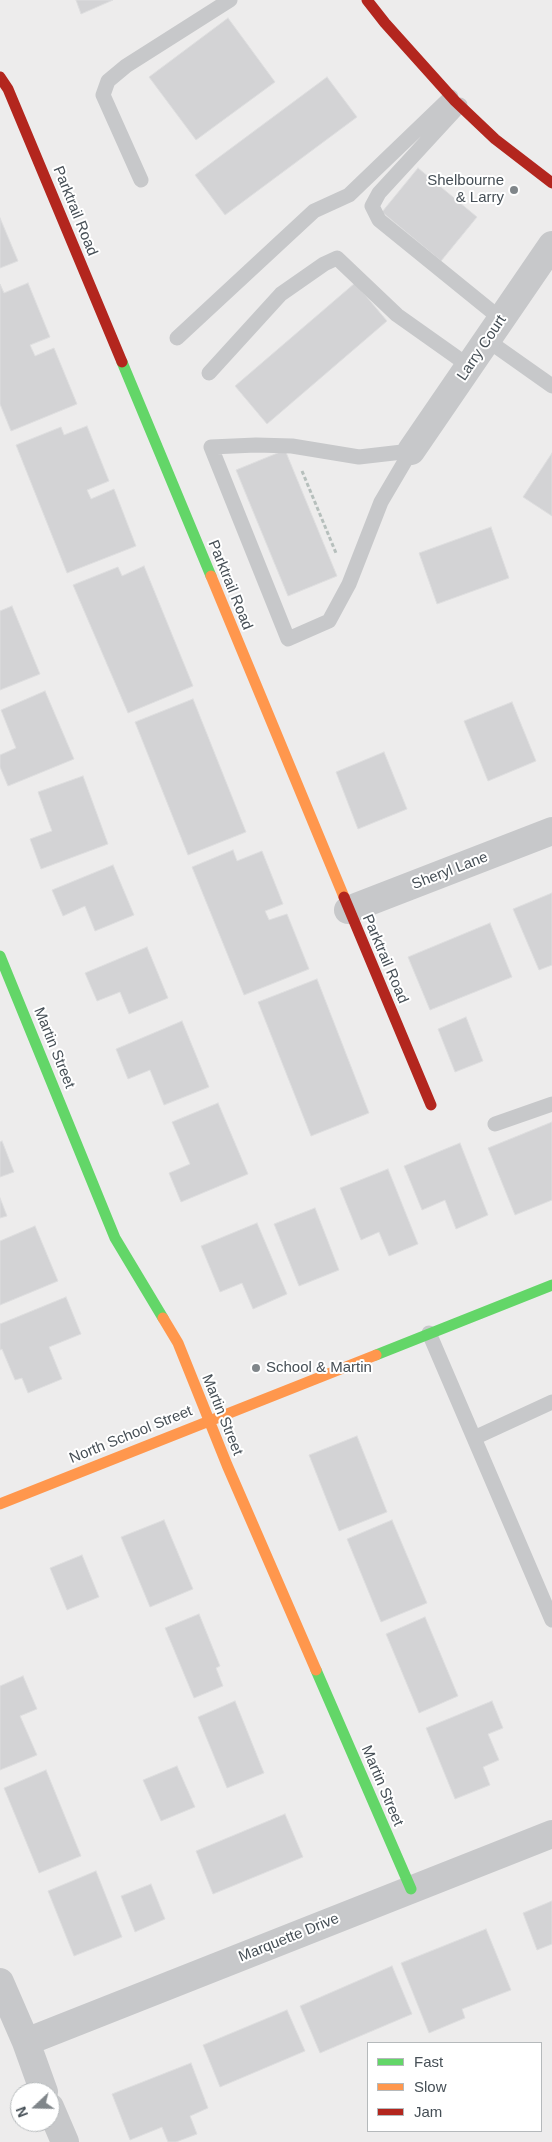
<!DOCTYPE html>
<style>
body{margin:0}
#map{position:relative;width:552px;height:2142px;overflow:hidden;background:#edecec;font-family:Helvetica,sans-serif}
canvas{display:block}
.legend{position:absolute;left:367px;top:2042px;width:175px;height:90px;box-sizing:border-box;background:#fff;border:1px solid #b5b9bb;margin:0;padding:6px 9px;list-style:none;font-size:15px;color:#464f56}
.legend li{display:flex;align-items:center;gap:10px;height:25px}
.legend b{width:25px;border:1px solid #b5b9bb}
.north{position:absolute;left:10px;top:2082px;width:50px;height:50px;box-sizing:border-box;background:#fff;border:1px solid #b5b9bb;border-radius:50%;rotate:249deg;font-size:14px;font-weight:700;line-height:20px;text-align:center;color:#464f56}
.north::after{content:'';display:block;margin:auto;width:18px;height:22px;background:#80868a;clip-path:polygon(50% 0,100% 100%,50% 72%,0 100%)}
</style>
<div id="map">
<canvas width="552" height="2142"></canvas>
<ul class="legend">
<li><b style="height:6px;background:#63d668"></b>Fast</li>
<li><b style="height:6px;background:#ff974d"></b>Slow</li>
<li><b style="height:6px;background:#b3261e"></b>Jam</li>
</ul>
<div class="north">N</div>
</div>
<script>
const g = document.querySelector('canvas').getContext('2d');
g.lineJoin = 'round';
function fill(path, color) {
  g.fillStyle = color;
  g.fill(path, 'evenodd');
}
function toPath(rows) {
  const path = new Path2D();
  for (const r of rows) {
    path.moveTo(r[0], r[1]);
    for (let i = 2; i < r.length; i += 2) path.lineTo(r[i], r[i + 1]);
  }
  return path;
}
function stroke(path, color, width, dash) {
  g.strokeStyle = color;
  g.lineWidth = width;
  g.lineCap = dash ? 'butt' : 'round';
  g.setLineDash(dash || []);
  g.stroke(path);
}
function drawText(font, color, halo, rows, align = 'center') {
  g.font = font + ' Helvetica,sans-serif';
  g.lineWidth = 4;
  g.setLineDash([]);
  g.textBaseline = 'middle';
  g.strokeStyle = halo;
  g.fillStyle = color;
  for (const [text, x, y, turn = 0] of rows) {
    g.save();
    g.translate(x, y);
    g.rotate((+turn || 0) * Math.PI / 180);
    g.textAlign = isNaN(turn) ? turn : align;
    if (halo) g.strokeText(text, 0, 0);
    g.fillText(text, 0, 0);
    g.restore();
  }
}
const building = toPath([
 [76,0,113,0,81,14,76,0],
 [228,18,275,82,196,140,149,77,228,18],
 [327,77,357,117,225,215,195,175,327,77],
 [418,168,477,217,441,261,382,212,418,168],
 [0,218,18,261,0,268,0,218],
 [28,283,50,337,30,345,35,356,54,348,77,404,11,431,0,404,0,284,4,293,28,283],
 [355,283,387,321,267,424,235,386,355,283],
 [87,426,109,481,87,490,91,499,114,489,136,546,67,573,16,445,61,427,64,435,87,426],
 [285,450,337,576,288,596,236,470,285,450],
 [552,453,552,516,523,497,552,453],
 [491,527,509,578,437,604,419,553,491,527],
 [144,566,193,686,128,713,73,585,118,567,122,576,144,566],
 [12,606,40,674,0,690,0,611,12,606],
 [45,691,74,759,8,786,0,767,0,755,16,748,1,710,45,691],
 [193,699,246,832,188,855,135,722,193,699],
 [512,702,536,761,488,781,464,721,512,702],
 [384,752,407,809,358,829,336,772,384,752],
 [83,776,108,844,41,869,30,839,52,831,38,792,83,776],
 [233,850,237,861,262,851,283,904,265,911,269,920,287,914,309,969,244,995,192,867,233,850],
 [113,865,134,915,95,931,85,906,63,916,52,890,113,865],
 [552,893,552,965,539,970,513,909,552,893],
 [490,923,512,977,430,1010,408,957,490,923],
 [147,947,168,998,129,1014,120,992,97,1001,85,973,147,947],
 [317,979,369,1113,311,1136,258,1002,317,979],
 [466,1017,483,1061,455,1072,438,1029,466,1017],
 [182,1021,209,1087,164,1105,150,1070,128,1079,116,1049,182,1021],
 [218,1103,248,1174,181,1202,169,1173,190,1164,172,1122,218,1103],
 [552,1122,552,1200,515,1215,488,1148,552,1122],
 [2,1141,14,1172,0,1177,0,1142,2,1141],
 [460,1143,488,1215,456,1229,445,1200,422,1210,404,1166,460,1143],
 [388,1169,418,1244,389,1256,379,1232,361,1240,340,1188,388,1169],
 [0,1198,7,1216,0,1218,0,1198],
 [315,1208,339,1270,299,1286,274,1224,315,1208],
 [257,1223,287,1294,253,1309,242,1283,220,1292,201,1246,257,1223],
 [35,1226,58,1281,0,1305,0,1241,35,1226],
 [66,1297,81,1334,49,1347,62,1379,28,1393,22,1378,15,1380,2,1349,0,1350,0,1324,66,1297],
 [357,1436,387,1512,339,1531,309,1455,357,1436],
 [164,1520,193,1589,150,1607,121,1537,164,1520],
 [392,1520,427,1603,381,1622,347,1539,392,1520],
 [82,1555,99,1597,67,1610,50,1568,82,1555],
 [199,1614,220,1666,216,1668,223,1686,194,1698,165,1628,199,1614],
 [425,1617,458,1696,419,1713,386,1634,425,1617],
 [23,1676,37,1709,20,1716,37,1755,0,1770,0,1686,23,1676],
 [235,1701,264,1773,227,1788,198,1717,235,1701],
 [492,1701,503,1728,488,1734,499,1760,483,1767,490,1785,455,1799,426,1728,492,1701],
 [177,1766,195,1807,161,1821,143,1780,177,1766],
 [46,1770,81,1856,39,1873,4,1788,46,1770],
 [285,1814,303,1857,213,1894,196,1851,285,1814],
 [96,1871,122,1937,74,1956,48,1891,96,1871],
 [151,1884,165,1919,135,1932,121,1896,151,1884],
 [552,1901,552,1944,537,1950,523,1913,552,1901],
 [486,1929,511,1990,462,2009,465,2018,429,2033,401,1963,486,1929],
 [392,1966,412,2014,320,2053,300,2006,392,1966],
 [287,2010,305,2051,220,2087,203,2045,287,2010],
 [191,2063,208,2108,190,2116,197,2134,176,2142,168,2142,162,2127,130,2140,112,2094,191,2063]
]);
const path = toPath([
 [302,471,336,553]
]);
const lane = toPath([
 [460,105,379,193,372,206,379,220,501,319],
 [141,180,103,95,108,81,126,66,230,0],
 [177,338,314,211,349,195,451,97],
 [487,340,552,386],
 [209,373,281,294,324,264,337,258,397,315,469,366],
 [256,445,292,446,359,457,411,451,381,502,349,584,329,621,288,639,211,447,256,445],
 [495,1124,552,1104],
 [429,1333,474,1438],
 [552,1402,474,1438,552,1620]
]);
const street = toPath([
 [411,451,552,245],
 [348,910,552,831],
 [0,1982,26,2042,44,2092],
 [26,2042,552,1834],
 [50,2107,65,2142]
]);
const fast = toPath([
 [122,362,211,576],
 [0,956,115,1238,163,1318],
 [376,1355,552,1285],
 [316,1670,411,1889]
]);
const slow = toPath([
 [211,576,344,897],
 [163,1318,178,1343,227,1465,316,1670],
 [0,1504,376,1355]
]);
const jam = toPath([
 [367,0,385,23,455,101,495,139,552,183],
 [0,77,8,89,122,362],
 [344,897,431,1105]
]);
const markers = [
 [514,190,5,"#80868a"],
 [256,1368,5,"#80868a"]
];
const poiNames = [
 ["Shelbourne",504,181],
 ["& Larry",504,198],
 ["School & Martin",266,1368,"left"]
];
const streetNames = [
 ["Parktrail Road",75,211,68],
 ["Larry Court",482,348,-56],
 ["Parktrail Road",230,585,68],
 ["Sheryl Lane",450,871,-21],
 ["Parktrail Road",385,959,67],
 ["Martin Street",54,1048,68],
 ["Martin Street",222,1415,68],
 ["North School Street",131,1435,-22],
 ["Martin Street",382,1786,67],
 ["Marquette Drive",289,1938,-22]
];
fill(building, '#d3d3d5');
stroke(building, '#dededf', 1);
stroke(path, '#b6bfbc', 3, [4, 2.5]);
stroke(lane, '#c7c8ca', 15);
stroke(street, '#c7c8ca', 28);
stroke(fast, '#63d668', 11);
stroke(slow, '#ff974d', 11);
stroke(jam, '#b3261e', 11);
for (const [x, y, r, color] of markers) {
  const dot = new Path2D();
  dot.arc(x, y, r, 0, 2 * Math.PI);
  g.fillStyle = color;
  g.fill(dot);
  stroke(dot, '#fff', 2);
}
drawText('15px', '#464f56', '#fff', poiNames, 'right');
drawText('15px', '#464f56', '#fff', streetNames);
</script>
